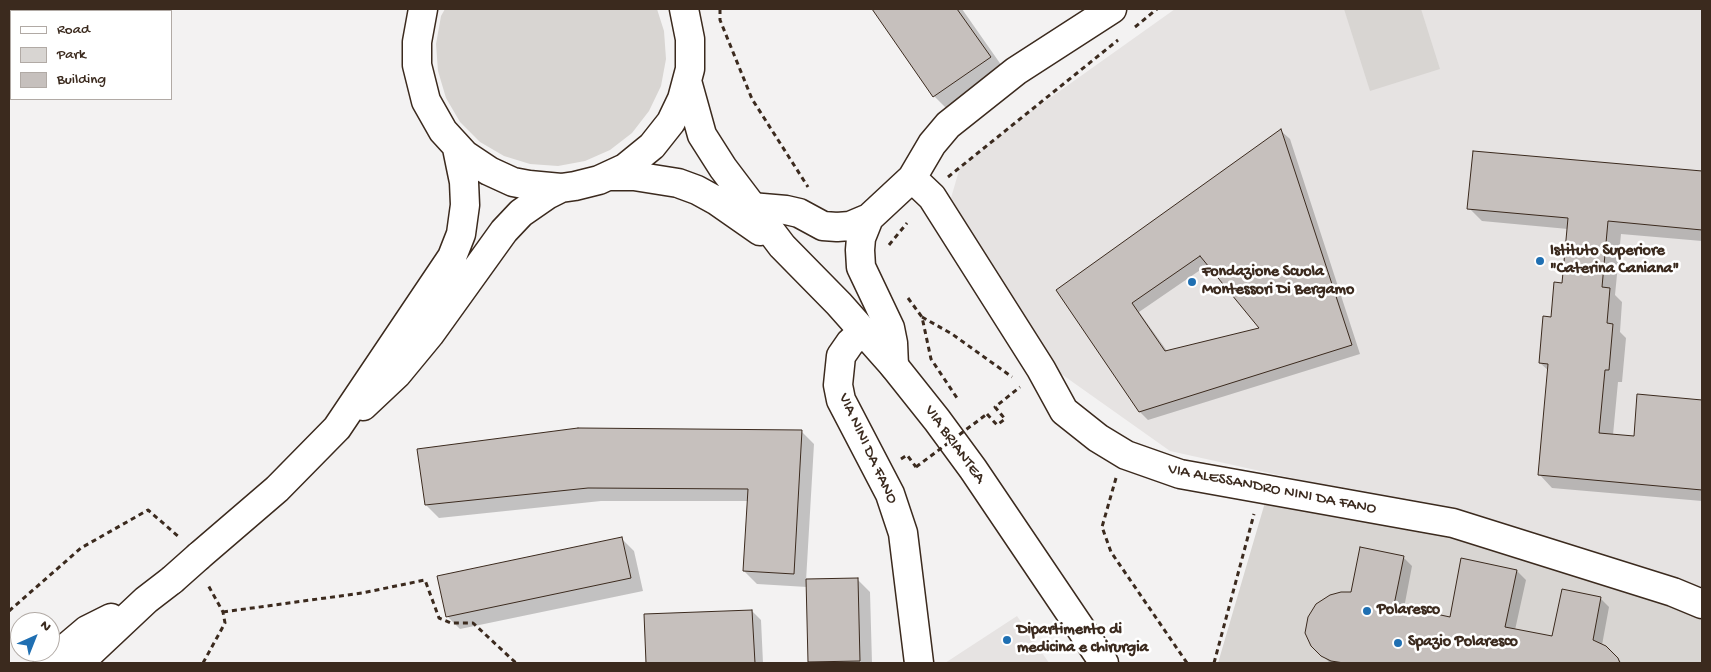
<!DOCTYPE html>
<style>
body{margin:0}
#map{position:relative;width:1711px;height:672px;overflow:hidden;background:#f3f2f2;font-family:"Gochi Hand",sans-serif}
canvas{display:block}
.frame{position:absolute;inset:0;border:10px solid #3b2a1e;pointer-events:none}
.legend{position:absolute;left:10px;top:10px;width:162px;height:90px;box-sizing:border-box;background:#fff;border:1px solid #b1aaa5;margin:0;padding:6px 9px;list-style:none;font-size:15px;color:#3b2a1e}
.legend li{display:flex;align-items:center;gap:10px;height:25px}
.legend b{width:25px;border:1px solid #b1aaa5}
.north{position:absolute;left:10px;top:612px;width:50px;height:50px;box-sizing:border-box;background:#fff;border:1px solid #b1aaa5;border-radius:50%;rotate:44deg;font-size:14px;font-weight:700;line-height:20px;text-align:center;color:#3b2a1e}
.north::after{content:'';display:block;margin:auto;width:18px;height:22px;background:#1f6fb2;clip-path:polygon(50% 0,100% 100%,50% 72%,0 100%)}
</style>
<div id="map">
<canvas width="1711" height="672"></canvas>
<div class="frame"></div>
<ul class="legend">
<li><b style="height:6px;background:#fff"></b>Road</li>
<li><b style="height:14px;background:#d8d5d2"></b>Park</li>
<li><b style="height:14px;background:#c6c0bd"></b>Building</li>
</ul>
<div class="north">N</div>
</div>
<script>
const g = document.querySelector('canvas').getContext('2d');
g.lineJoin = 'round';
function fill(path, color) {
  g.fillStyle = color;
  g.fill(path, 'evenodd');
}
function toPath(rows) {
  const path = new Path2D();
  for (const r of rows) {
    path.moveTo(r[0], r[1]);
    for (let i = 2; i < r.length; i += 2) path.lineTo(r[i], r[i + 1]);
  }
  return path;
}
function stroke(path, color, width, dash) {
  g.strokeStyle = color;
  g.lineWidth = width;
  g.lineCap = dash ? 'butt' : 'round';
  g.setLineDash(dash || []);
  g.stroke(path);
}
function drawText(font, color, halo, rows, align = 'center') {
  g.font = font + ' "Gochi Hand",sans-serif';
  g.lineWidth = 5;
  g.setLineDash([]);
  g.textBaseline = 'middle';
  g.strokeStyle = halo;
  g.fillStyle = color;
  for (const [text, x, y, turn = 0] of rows) {
    g.save();
    g.translate(x, y);
    g.rotate((+turn || 0) * Math.PI / 180);
    g.textAlign = isNaN(turn) ? turn : align;
    if (halo) g.strokeText(text, 0, 0);
    g.fillText(text, 0, 0);
    g.restore();
  }
}
const built = toPath([
 [1175,9,1702,9,1702,591,1454,514,1170,451,1050,366,951,198,960,167,1033,110],
 [1017,616,1049,663,945,663]
]);
const green = toPath([
 [445,9,657,9,664,31,666,59,661,86,649,111,632,133,610,150,585,161,558,166,530,164,504,156,480,142,460,122,446,98,438,71,436,44,441,16],
 [1344,9,1421,9,1440,69,1370,91],
 [1266,499,1438,534,1674,600,1702,614,1702,663,1218,663]
]);
const shadow = toPath([
 [873,9,962,9,1011,79,955,117,934,96],
 [1281,131,1290,139,1360,354,1148,420,1139,411,1058,291],
 [1209,264,1262,329,1167,351,1139,312],
 [1474,152,1702,173,1702,241,1621,234,1615,295,1622,302,1620,332,1626,338,1622,382,1618,382,1613,435,1635,437,1638,396,1702,402,1702,501,1552,488,1540,475,1549,371,1540,363,1552,318,1563,284,1568,229,1482,221,1469,208],
 [801,431,814,444,806,581,857,579,870,592,872,663,811,663,809,662,807,587,757,584,744,571,748,501,601,501,439,518,426,505],
 [621,538,634,551,643,591,460,629,447,616],
 [1403,557,1412,566,1404,608,1451,618,1517,571,1526,580,1515,630,1553,638,1601,599,1609,607,1602,645,1606,647,1622,663,1330,663,1312,645,1352,593],
 [752,611,761,620,763,663,648,663,645,615]
]);
const building = toPath([
 [872,9,957,9,991,57,933,97,872,9],
 [1281,129,1352,345,1139,412,1056,290,1281,129],
 [1200,256,1259,328,1165,351,1132,303,1200,256],
 [1473,151,1702,171,1702,230,1608,221,1602,287,1610,288,1607,323,1613,324,1609,370,1605,370,1599,433,1634,436,1637,394,1702,400,1702,490,1538,475,1548,364,1539,363,1543,316,1551,317,1554,282,1562,283,1568,218,1467,209,1473,151],
 [578,428,802,430,794,574,743,571,748,489,588,488,425,505,417,449,578,428],
 [622,537,631,578,446,617,437,576,622,537],
 [1360,547,1404,556,1394,605,1450,617,1461,558,1517,570,1505,627,1552,636,1562,589,1601,597,1593,640,1606,646,1618,658,1620,663,1344,663,1331,661,1321,656,1311,646,1305,633,1308,617,1316,604,1330,595,1341,592,1351,592,1360,547],
 [858,578,860,661,808,662,806,579,858,578],
 [752,610,755,663,646,663,644,614,752,610]
]);
const path = toPath([
 [720,9,720,20,752,99,808,187],
 [1135,27,1157,9],
 [948,177,1118,40],
 [889,245,907,223],
 [908,298,922,317,931,359,957,398],
 [922,317,952,334,1012,377],
 [987,414,997,425,1005,419,995,407,1020,387],
 [901,459,907,455,916,467],
 [1116,478,1102,527,1111,552,1187,663],
 [9,611,81,548,148,510,179,537],
 [223,612,362,593,425,580,439,618,451,623,473,623,516,663],
 [203,663,225,623,223,612,208,585],
 [1214,663,1254,514]
]);
const minor = toPath([
 [912,178,932,197,1041,369,1064,411,1098,438,1126,455,1180,474,1453,523,1673,592,1702,604],
 [751,207,786,210,799,213,823,226,837,227,850,226,869,218,912,178,932,144,948,125,1016,71,1112,9],
 [869,218,861,238,860,250,861,267,890,328,893,343,894,366],
 [863,331,850,343,841,356,838,385,841,400,890,494,903,533,919,663]
]);
const major = toPath([
 [423,9,417,42,417,65,426,101,443,131,465,155,489,171,513,182,529,185,561,188,575,186,599,180,625,168,652,146,671,122,682,99,690,69,690,39,684,9],
 [687,81,702,135,723,168,782,246,839,304,894,366,937,420,973,469,1104,663],
 [609,176,634,176,678,183,697,190,717,201,760,231],
 [363,406,397,374,430,334,504,231,521,213,547,195,561,188],
 [199,556,277,489,337,428,452,257,461,234,465,205,464,182,457,148],
 [48,663,87,630,111,618],
 [79,663,146,600,172,580]
]);
const pathBridge = toPath([
 [916,467,987,414]
]);
const majorBridge = toPath([
 [172,580,199,556]
]);
const markers = [
 [1540,261,5,"#1f6fb2"],
 [1192,282,5,"#1f6fb2"],
 [1367,611,5,"#1f6fb2"],
 [1007,640,5,"#1f6fb2"],
 [1398,643,5,"#1f6fb2"]
];
const poiNames = [
 ["Istituto Superiore",1550,252],
 ["\"Caterina Caniana\"",1550,270],
 ["Fondazione Scuola",1202,273],
 ["Montessori Di Bergamo",1202,291],
 ["Polaresco",1377,611],
 ["Dipartimento di",1017,631],
 ["medicina e chirurgia",1017,649],
 ["Spazio Polaresco",1408,643]
];
const streetNames = [
 ["VIA BRIANTEA",954,445,54],
 ["VIA NINI DA FANO",867,449,65],
 ["VIA ALESSANDRO NINI DA FANO",1272,490,11]
];
fill(built, '#e6e3e2');
fill(green, '#d8d5d2');
fill(shadow, '#0003');
fill(building, '#c6c0bd');
stroke(building, '#3b2a1e', 1);
stroke(minor, '#3b2a1e', 31);
stroke(major, '#3b2a1e', 31);
stroke(path, '#3b2a1e', 3, [5, 4]);
stroke(minor, '#fff', 28);
stroke(major, '#fff', 28);
stroke(majorBridge, '#3b2a1e', 31, []);
stroke(pathBridge, '#3b2a1e', 3, [5, 4]);
stroke(majorBridge, '#fff', 28);
for (const [x, y, r, color] of markers) {
  const dot = new Path2D();
  dot.arc(x, y, r, 0, 2 * Math.PI);
  g.fillStyle = color;
  g.fill(dot);
  stroke(dot, '#fff', 2);
}
drawText('bold 16px', '#3b2a1e', '#fff', poiNames, 'left');
drawText('16px', '#3b2a1e', '#fff', streetNames);
</script>
